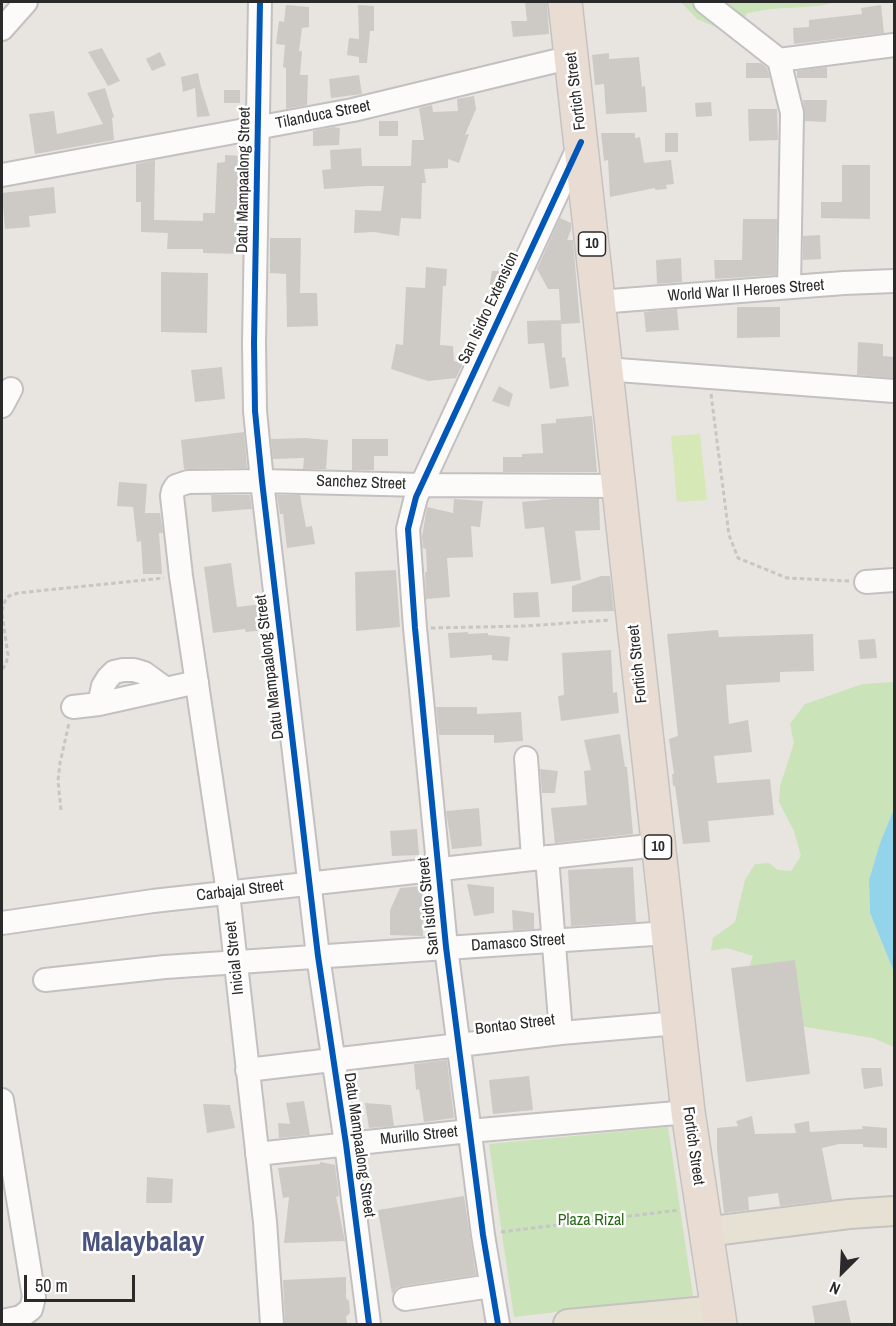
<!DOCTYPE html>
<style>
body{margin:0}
#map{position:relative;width:896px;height:1326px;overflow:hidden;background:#e8e4e0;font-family:"Archivo Narrow",sans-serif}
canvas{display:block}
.frame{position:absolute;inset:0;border:3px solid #2a2a2a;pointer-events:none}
.north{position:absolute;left:812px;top:1242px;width:60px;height:60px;-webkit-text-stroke:4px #fff;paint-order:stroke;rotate:204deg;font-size:16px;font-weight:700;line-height:24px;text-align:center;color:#2a2a2a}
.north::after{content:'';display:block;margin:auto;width:21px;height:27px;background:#2a2a2a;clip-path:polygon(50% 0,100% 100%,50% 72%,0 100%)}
.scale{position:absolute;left:24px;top:1275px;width:111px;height:27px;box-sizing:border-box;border:3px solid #2a2a2a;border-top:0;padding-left:8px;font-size:18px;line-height:21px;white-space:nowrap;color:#2a2a2a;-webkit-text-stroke:4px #fff;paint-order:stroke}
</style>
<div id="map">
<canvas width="896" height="1326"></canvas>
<div class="frame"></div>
<div class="north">N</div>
<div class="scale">50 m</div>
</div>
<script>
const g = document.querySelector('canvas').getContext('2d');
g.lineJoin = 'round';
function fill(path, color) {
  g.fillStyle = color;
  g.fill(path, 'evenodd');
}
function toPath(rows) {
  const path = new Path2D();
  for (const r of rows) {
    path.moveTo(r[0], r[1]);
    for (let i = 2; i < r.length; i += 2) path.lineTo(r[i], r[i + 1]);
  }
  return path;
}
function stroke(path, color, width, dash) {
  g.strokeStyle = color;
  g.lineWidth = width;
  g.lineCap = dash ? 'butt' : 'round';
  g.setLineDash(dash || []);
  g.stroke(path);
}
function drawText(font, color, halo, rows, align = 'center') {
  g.font = font + ' "Archivo Narrow",sans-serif';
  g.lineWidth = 5;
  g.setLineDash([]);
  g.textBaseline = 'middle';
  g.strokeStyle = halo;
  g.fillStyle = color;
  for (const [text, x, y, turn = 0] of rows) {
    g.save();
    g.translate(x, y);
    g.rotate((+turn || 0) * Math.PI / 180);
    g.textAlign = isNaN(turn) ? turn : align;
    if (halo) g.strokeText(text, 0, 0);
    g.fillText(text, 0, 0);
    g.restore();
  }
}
const green = toPath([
 [681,2,838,2,818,6,770,9,747,13,735,35,697,19],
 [894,682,894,809,880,843,869,880,870,913,894,972,894,1047,873,1038,806,1027,791,1021,748,970,753,956,727,948,711,951,713,938,735,922,745,880,755,864,769,863,778,870,791,871,801,856,794,831,779,802,780,786,794,743,790,724,805,704,863,684],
 [668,1127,693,1296,514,1317,489,1144]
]);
const pitch = toPath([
 [700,434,707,500,677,502,671,436]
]);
const water = toPath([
 [894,809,894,972,870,913,869,880,880,843]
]);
const building = toPath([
 [525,2,547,2,549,34,513,37,511,21,527,21],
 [286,5,309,7,309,27,302,28,299,51,302,51,300,75,308,75,307,105,286,109,286,68,283,67,285,45,276,44,279,21,284,22],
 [358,5,374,6,374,31,370,31,367,63,359,63,359,57,347,55,349,38,359,39],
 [881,5,884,33,794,44,793,28,809,27,809,20,862,14,861,8],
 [102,48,120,81,108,86,88,52],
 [160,52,166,65,152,71,146,59],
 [609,53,609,59,639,57,642,87,645,86,647,112,606,114,604,84,595,85,592,55],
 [746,63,761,63,767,68,770,78,746,78],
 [827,67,827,78,797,78,797,71],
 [198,73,201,87,210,116,197,117,195,88,183,92,181,77],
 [359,75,362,94,331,98,329,79],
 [105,88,114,117,112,118,114,140,35,154,29,114,54,111,57,134,103,124,87,93],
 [224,90,240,90,240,103,224,103],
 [474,96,476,109,465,135,469,134,459,163,448,159,448,168,424,169,426,183,422,183,421,219,401,218,399,236,374,232,354,233,355,210,381,211,384,186,367,186,324,189,322,170,331,169,330,150,361,148,362,166,411,166,412,140,424,140,419,108,432,105,433,112,458,111,457,99],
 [803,100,827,100,826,122,805,121],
 [711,102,712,116,696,117,695,103],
 [748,109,777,109,778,140,749,141],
 [379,121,398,121,398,136,379,136],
 [333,127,340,128,339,145,313,146,313,131],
 [601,133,635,133,635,138,640,137,644,163,671,160,674,184,666,185,667,189,655,190,655,188,610,197,608,160,604,161],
 [665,133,678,133,678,152,665,152],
 [225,155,244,156,242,254,203,253,203,249,167,249,168,233,141,232,141,202,136,202,136,164,155,160,154,220,203,221,203,213,215,213,217,163,225,162],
 [842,165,870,165,870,219,821,218,821,202,842,202],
 [54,187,56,213,29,216,30,227,5,229,2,193],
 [560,218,571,223,571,230,567,240,573,240,580,323,561,324,559,289,548,289,537,269],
 [743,219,777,219,776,275,715,279,714,260,742,260],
 [820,235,821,259,803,260,803,236],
 [270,238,301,238,300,293,317,293,318,326,287,327,286,274,270,273],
 [681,258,682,282,657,284,656,260],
 [426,267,447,269,446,286,443,286,440,345,453,346,454,361,463,363,456,378,428,381,391,369,396,344,403,345,406,287,425,288],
 [492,271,506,271,498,289,489,288],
 [161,272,208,273,207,333,161,332],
 [737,307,780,307,780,337,737,338],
 [677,309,679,330,646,332,644,312],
 [561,320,562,358,565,357,569,386,550,389,544,343,528,344,527,321],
 [858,342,883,344,883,356,894,357,894,378,857,375],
 [222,367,225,399,195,402,191,370],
 [499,386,513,394,509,407,492,401],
 [592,416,597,472,503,472,503,457,522,457,522,454,543,453,541,424,556,423,556,419],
 [244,432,247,468,184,469,181,440],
 [305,438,328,440,326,469,303,469,304,458,273,459,271,439],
 [352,439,388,439,388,456,374,456,374,470,352,470],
 [119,482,147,484,145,513,160,513,163,533,159,533,162,574,143,574,141,541,137,542,133,507,117,506],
 [211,495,250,495,252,509,212,512],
 [277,495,300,495,306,527,312,526,315,544,287,548,283,514,280,514],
 [454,499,483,501,480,527,471,526,473,557,447,558,450,597,426,599,425,572,427,572,426,549,423,548,422,537,427,507,453,513],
 [553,499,599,499,600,530,575,531,581,580,551,584,544,527,525,529,522,502],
 [231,563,237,607,263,604,266,630,246,632,245,629,213,633,204,567],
 [396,570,400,627,356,631,355,572],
 [601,576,610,576,614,611,572,612,572,586],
 [538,592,540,617,514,618,513,593],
 [718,630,719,637,813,634,814,671,780,672,780,682,726,685,729,724,748,720,752,752,714,756,717,783,770,779,774,815,708,821,710,842,683,844,675,786,673,786,672,774,674,774,669,739,678,736,667,634],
 [468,632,468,634,488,633,488,635,510,637,508,661,492,660,492,655,450,658,448,633],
 [875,639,877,658,860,659,858,640],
 [611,650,613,693,617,692,619,713,561,721,558,696,564,695,562,653],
 [436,707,477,707,477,714,521,712,523,741,494,743,494,735,439,735],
 [620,734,625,767,627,767,633,834,555,843,551,808,587,805,584,771,591,770,584,740],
 [540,769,558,771,555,793,542,793],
 [479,808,482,846,452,849,446,811],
 [417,829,419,855,392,856,390,831],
 [633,867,636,922,571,926,568,870],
 [467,884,494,887,494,913,474,916],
 [422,886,423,936,390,935,390,910,400,888],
 [512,910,534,913,534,929,513,930],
 [795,960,810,1074,746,1082,731,968],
 [447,1060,454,1118,424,1122,419,1089,416,1090,414,1064],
 [861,1068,881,1068,883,1086,864,1089],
 [529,1076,533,1110,493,1114,489,1080],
 [304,1101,310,1135,279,1138,278,1123,290,1124,286,1103],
 [365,1103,391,1105,394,1126,369,1128],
 [203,1104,230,1105,235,1128,207,1133],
 [752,1116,755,1134,796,1133,794,1124,809,1121,810,1132,863,1129,862,1126,887,1128,887,1148,863,1147,863,1144,839,1144,822,1148,832,1200,780,1206,778,1193,748,1197,749,1210,724,1213,717,1149,717,1128,738,1126,736,1121],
 [320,1162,335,1165,339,1196,336,1197,345,1241,284,1243,289,1197,283,1198,278,1168,320,1164],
 [147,1177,173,1179,172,1203,146,1203],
 [464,1196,476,1275,403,1286,397,1288,392,1294,378,1210],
 [346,1277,346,1298,349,1301,350,1313,346,1317,347,1324,285,1324,283,1280],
 [846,1300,851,1324,815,1324,812,1306]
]);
const path = toPath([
 [711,394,729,535,738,558,787,578,849,581],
 [2,611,5,601,9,596,18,593,164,578],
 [2,614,8,655,6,664,2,670],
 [431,628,526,626,610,620],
 [61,810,58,781,60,763,69,723],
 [501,1232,679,1210]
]);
const minor = toPath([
 [260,2,254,343,255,411,262,481,318,956,346,1144,369,1324],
 [705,2,779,60,792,113,789,287],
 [2,29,26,2],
 [779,60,894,45],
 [2,175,353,110,572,57],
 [598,302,844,283,894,281],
 [605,369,894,391],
 [2,406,11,389],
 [866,582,894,580],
 [99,704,103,686,108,678,114,672,123,670,134,670,144,673,166,689],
 [73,707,99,704,197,682],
 [526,758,533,858],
 [547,857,561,1033],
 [2,923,153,901,658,845],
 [45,980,165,967,668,933],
 [247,1070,561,1033,678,1023],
 [2,1100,34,1297,31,1309,21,1317,2,1321],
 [257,1154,469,1131,688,1112],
 [405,1299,491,1286],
 [272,1324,265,1222,228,893,181,576,172,496,173,491,176,486,188,482,262,481,422,485,618,486],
 [498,1324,483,1235,446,947,415,628,408,529,416,497,579,146]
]);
const major = toPath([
 [705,1232,849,1214,894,1211],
 [568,1324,717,1310]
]);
const highway = toPath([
 [565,2,688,1112,720,1324]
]);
const cycleway = toPath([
 [260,2,254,343,255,411,262,481,318,956,346,1144,369,1324],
 [498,1324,483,1235,446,947,415,628,408,529,416,497,581,142]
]);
const shields = [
 [592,244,27],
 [658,847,27]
];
const shieldNames = [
 ["10",592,244],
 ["10",658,847]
];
const streetNames = [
 ["Fortich Street",576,91,-97],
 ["Tilanduca Street",323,115,-11],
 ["Datu Mampaalong Street",244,180,-89],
 ["World War II Heroes Street",746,291,-4],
 ["San Isidro Extension",489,308,-65],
 ["Sanchez Street",361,483,2],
 ["Fortich Street",638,664,-96],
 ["Datu Mampaalong Street",270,667,-97],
 ["Carbajal Street",240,891,-7],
 ["San Isidro Street",429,906,-96],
 ["Damasco Street",518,943,-4],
 ["Inicial Street",235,958,-96],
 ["Bontao Street",515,1025,-7],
 ["Murillo Street",419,1136,-6],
 ["Datu Mampaalong Street",359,1145,82],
 ["Fortich Street",693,1146,82]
];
const parkNames = [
 ["Plaza Rizal",591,1221]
];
const townNames = [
 ["Malaybalay",143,1243]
];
fill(green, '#cae3b8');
fill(pitch, '#d5e8b6');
fill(water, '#93d4ea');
fill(building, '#cdcac6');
stroke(minor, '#c2c0c1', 26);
stroke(major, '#c4c3c1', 32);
stroke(highway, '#c4c3c1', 36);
stroke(path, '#c6c6c5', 3, [4.5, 3]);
stroke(minor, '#fcfbfa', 22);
stroke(major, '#e7e1d4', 28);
stroke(highway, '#e9dcd3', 33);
stroke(cycleway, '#0057b8', 6);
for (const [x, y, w] of shields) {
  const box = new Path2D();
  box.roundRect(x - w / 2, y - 12, w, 24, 4.5);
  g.fillStyle = '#fff';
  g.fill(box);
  stroke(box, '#2a2a2a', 1.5);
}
drawText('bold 15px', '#2a2a2a', null, shieldNames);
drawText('16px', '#2a2a2a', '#fff', streetNames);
drawText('16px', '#2a6819', '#fff', parkNames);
drawText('bold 28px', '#4a537b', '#fff', townNames);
</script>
